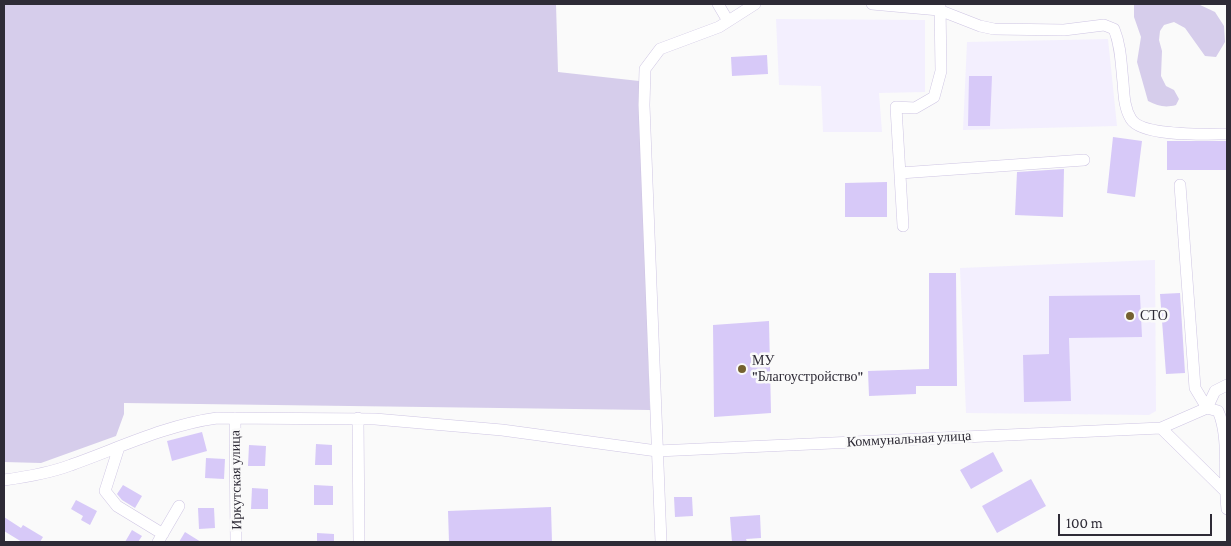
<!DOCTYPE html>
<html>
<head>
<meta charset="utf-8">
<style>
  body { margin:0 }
  #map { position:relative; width:1231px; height:546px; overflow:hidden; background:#fafafa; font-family:"Crimson Pro",serif }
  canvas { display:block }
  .frame { position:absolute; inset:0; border:5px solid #2e2b36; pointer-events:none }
  .scale { position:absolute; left:1058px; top:514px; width:154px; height:22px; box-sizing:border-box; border:2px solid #2e2b36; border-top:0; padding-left:6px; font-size:15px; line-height:18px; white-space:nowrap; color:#2e2b36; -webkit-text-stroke:4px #fafafa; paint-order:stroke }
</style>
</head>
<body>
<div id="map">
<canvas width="1231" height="546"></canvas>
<div class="frame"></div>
<div class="scale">100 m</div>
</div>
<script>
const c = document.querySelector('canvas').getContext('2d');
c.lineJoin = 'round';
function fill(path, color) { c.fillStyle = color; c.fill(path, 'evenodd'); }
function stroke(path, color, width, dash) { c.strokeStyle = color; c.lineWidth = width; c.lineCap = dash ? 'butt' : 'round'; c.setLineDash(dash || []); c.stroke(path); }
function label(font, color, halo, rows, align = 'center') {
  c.font = font + ' "Crimson Pro",serif'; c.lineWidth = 5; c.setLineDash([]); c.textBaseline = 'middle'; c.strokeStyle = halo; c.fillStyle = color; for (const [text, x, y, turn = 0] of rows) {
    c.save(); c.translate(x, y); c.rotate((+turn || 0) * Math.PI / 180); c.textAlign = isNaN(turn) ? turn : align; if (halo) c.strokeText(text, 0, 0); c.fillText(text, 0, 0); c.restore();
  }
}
fill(new Path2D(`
  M776,19l149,1v72l-46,1 3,39h-59l-2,-46 -42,-1z
  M1108,39l9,87 -154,4 4,-88z
  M1155,260l1,151 -7,4 -183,-2 -6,-145z`), '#f3effe');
fill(new Path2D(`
  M4,4h552l2,68 81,9 11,329 -526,-7v11l-8,22 -75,27 -37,-1z
  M1134,4h64l17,8 9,14 1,16 -9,15 -11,-1 -20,-28 -11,-6 -10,3 -4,6 -1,9 3,11 -1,25 5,10 8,4 5,9 -3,6c-11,3 -18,1 -28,-4l-11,-39 4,-25 -7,-20z`), '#d6cdeb');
fill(new Path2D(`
  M767,55l1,19 -36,2 -1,-19z
  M969,76h23l-2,50h-22z
  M1113,137l29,4 -7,56 -28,-4z
  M1167,141h60v29h-60z
  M1064,169l-1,48 -48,-2 2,-43z
  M887,182v35h-42v-34z
  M929,273h27l1,113h-41v8l-47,2 -1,-25 61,-2z
  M1180,293l5,80 -19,1 -6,-80z
  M1140,295l2,42 -73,1 2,63 -47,1 -1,-47 26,-1v-58z
  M769,321l2,92 -57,4 -1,-92z
  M202,432l5,19 -35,10 -5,-20z
  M316,444l16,1v20h-17z
  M249,445l17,1 -1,20h-17z
  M993,452l10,19 -32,18 -11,-19z
  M206,458l19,1 -1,20 -19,-1z
  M1031,479l15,27 -49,27 -15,-27z
  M123,485l19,11 -7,12 -13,-8 -5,-6z
  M314,485l19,1v19h-19z
  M252,488l16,1v20h-17z
  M674,497h18l1,19 -18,1z
  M76,500l21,11 -7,14 -9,-5 2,-4 -12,-7z
  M551,507l1,35h-103l-1,-31z
  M198,508h16l1,20 -16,1z
  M760,515l1,23 -15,1 1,3h-15l-2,-25z
  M4,517l17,11 2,-3 20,12 -3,5h-18l-18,-11z
  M132,530l10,6 -4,6h-13z
  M185,532l16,10h-22z
  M317,533l17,1v8h-17z`), '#d7c9f8');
const minor = new Path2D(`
  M718,4l10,17
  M872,4l67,6 41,16 14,3 70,1 40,-5 10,4c7,17 7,35 9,53 1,12 1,26 8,37 11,18 76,15 96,15
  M900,173l184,-13
  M1180,185l15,203 12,20
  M903,226l-7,-119 19,1 19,-11 7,-26 -1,-67
  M1207,408l8,-17 12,-6
  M235,418l1,124
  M358,418l1,124
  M1161,428l64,63
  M119,447l-14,44 12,15 46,28
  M4,480c22,-3 46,-7 67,-15 48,-17 95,-40 146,-47l158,1 127,11 155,21 504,-23 46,-20 11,3c12,26 5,68 9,98
  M158,542l21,-36
  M661,542l-17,-437 1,-36 15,-20 59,-22 36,-23`);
stroke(minor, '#cec5e3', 12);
stroke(minor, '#fff', 11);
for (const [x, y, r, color] of [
  [1130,316,5,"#746130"],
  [742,369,5,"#746130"]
]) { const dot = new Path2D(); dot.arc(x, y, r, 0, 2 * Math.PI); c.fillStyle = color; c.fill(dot); stroke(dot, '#fafafa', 2); }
label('14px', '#2e2b36', '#fafafa', [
  ["СТО",1140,316],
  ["МУ",752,361],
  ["\"Благоустройство\"",752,377]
], 'left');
label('14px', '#2e2b36', '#fafafa', [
  ["Коммунальная улица",909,439,-3],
  ["Иркутская улица",236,480,-91]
]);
</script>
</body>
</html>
